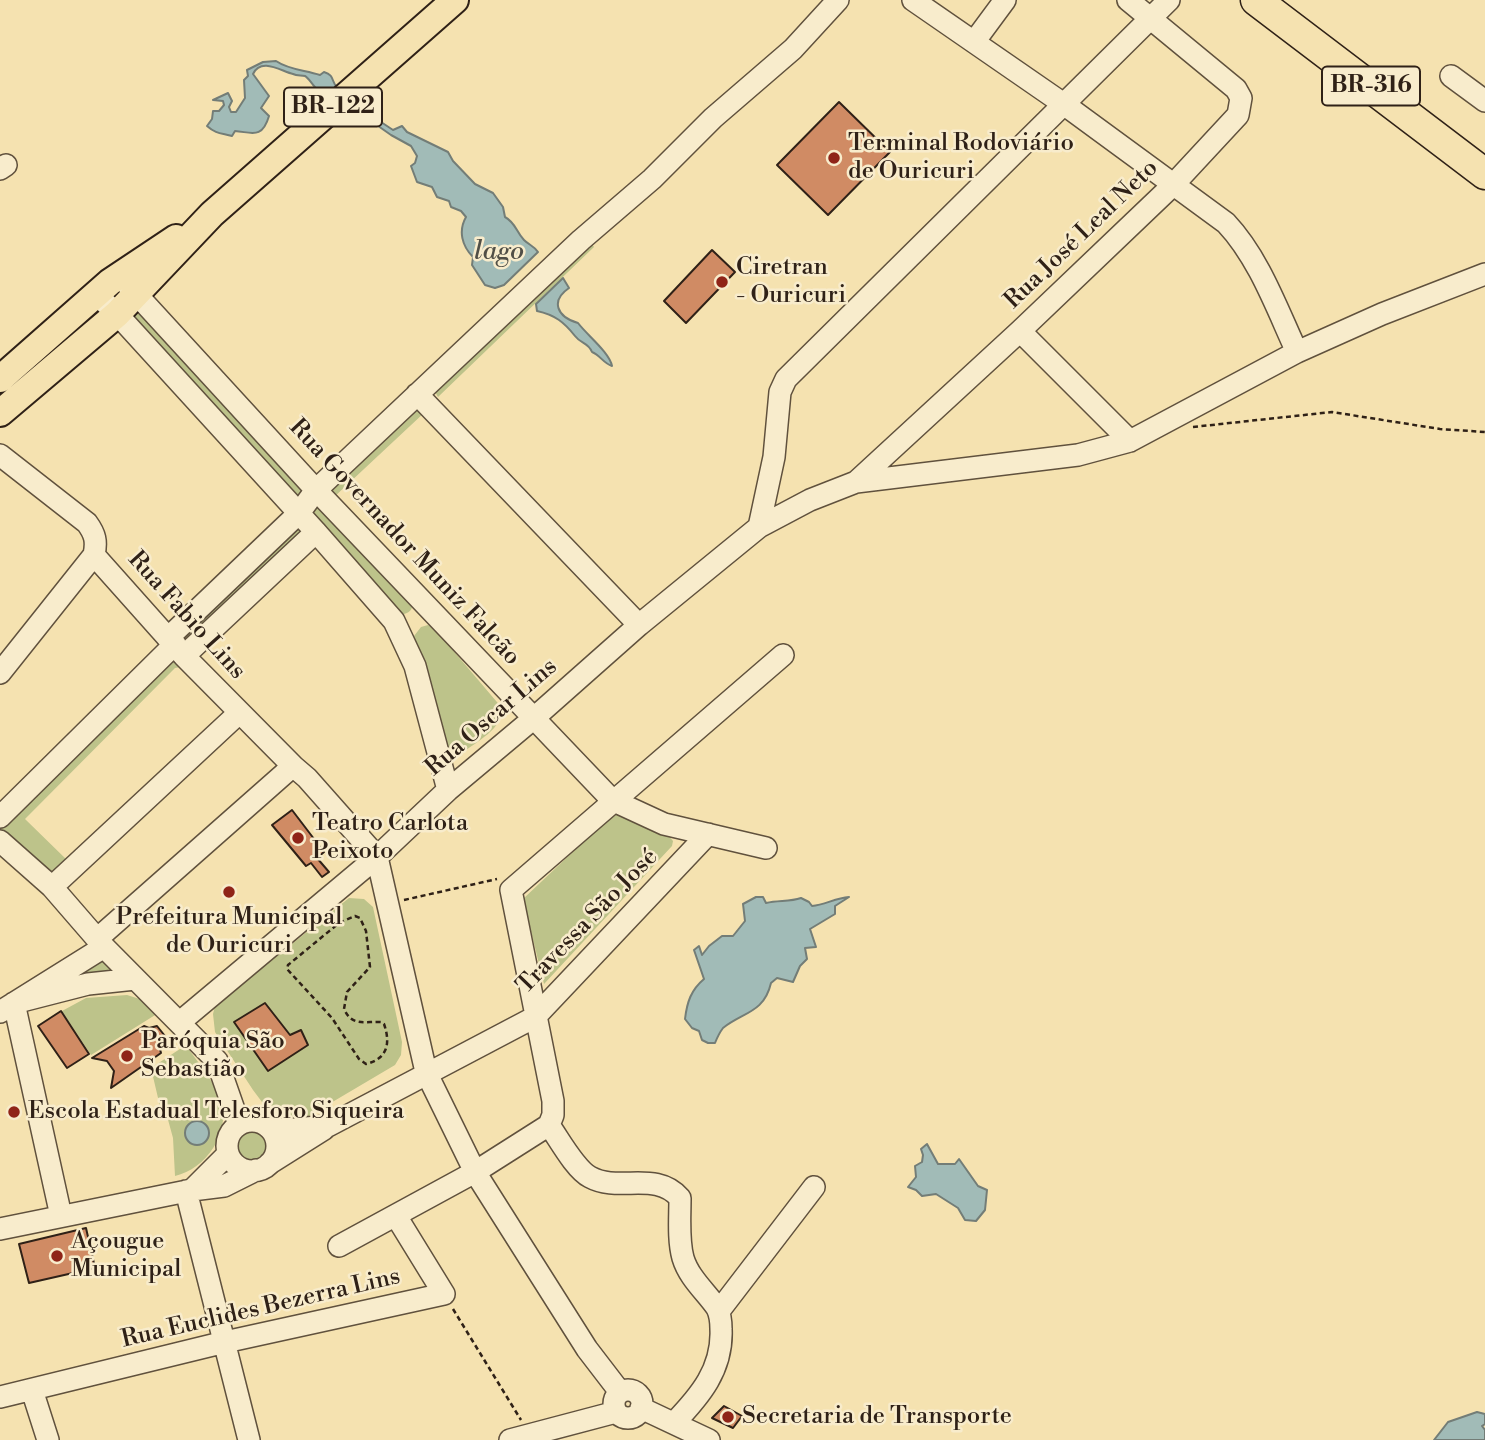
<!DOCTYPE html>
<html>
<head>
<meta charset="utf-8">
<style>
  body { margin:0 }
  canvas { display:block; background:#f5e2b0 }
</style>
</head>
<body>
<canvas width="1485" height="1440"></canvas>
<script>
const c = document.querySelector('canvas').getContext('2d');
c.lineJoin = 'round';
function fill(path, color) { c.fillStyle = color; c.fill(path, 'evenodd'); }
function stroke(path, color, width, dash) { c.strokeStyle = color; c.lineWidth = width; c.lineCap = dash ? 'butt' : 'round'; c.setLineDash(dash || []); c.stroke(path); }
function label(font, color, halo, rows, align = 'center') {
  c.font = font + ' "Libre Bodoni",serif'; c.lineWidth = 5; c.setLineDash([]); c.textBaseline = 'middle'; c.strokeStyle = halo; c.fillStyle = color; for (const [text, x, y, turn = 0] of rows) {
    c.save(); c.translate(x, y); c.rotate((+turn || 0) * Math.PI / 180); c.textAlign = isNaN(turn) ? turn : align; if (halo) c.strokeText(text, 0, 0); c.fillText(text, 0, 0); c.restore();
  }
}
fill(new Path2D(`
  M589,240l5,7 -156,150 -4,-7z
  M136,303l168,186 -10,9 -170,-185z
  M417,403l8,9 -92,86 -9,-9z
  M317,503l95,98c1,8 -1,11 -8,13l-5,-2 -86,-98v-6z
  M295,524l10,5 -115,114 -10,-3z
  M428,625l6,3 68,80c2,20 -26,34 -40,45l-11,-2 -3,-4 -34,-111 7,-9z
  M173,652l14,14 -12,2 -150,151 42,41 -17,16 -50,-47v-7z
  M615,812l53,23 5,6 -1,5 -128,138 -21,-85z
  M349,898l15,1 9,8 29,135 -1,13 -6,10 -93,55 -25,-2 -6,-4 -18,-24 -38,-58 -2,-18 2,-8z
  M100,957l17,15 -52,5z
  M127,995l19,6 14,11 -69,43 -29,-44 24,-13z
  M186,1045c11,17 28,36 35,55 10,33 -15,69 -46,76l-2,-38 -6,-22 -5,-1 -11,-47z
  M238 1146a14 14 0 1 1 28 0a14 14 0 1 1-28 0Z`), '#bdc38a');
const water = new Path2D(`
  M276,61c13,9 29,9 44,14l4,-3c11,3 7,10 13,15l-9,9 -6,-7h-5c-4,-3 -8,-11 -12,-13 -4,-1 -8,0 -12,-2 -12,-3 -32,-17 -40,0l16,22 -8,12 8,8c-7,24 -18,16 -34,15l-3,5c-11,-3 -16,-2 -25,-10l5,-7 1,-8h6l5,-6 -1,-4 -10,-1 15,-7 4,8 -3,6 2,5h5l9,-14 -1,-18 4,-4 -1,-6 16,-8z
  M354,104l39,26 9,-4 5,6 41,20 5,9 22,23 18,9 10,14 2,10c11,6 11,15 19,23 5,5 10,6 14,12l-34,33 -9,3 -10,-3 -13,-20 1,-8c-11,-11 -15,-26 -7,-40l-5,-6 -10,-4 -2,-6 -12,-4 -5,-10 -15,-5 -6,-16 4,-3 2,-7 -6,-10 -20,-11 -30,-21 -15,-4z
  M563,278l6,10c-19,13 -12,29 9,35 9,12 32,30 34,43 -9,-3 -12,-11 -20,-14 -4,-10 -11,-8 -17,-16 -11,-14 -20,-21 -38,-25l-1,-7z
  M756,897h7l3,6c13,-3 23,-1 35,-5l8,4 3,4c13,-1 23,-8 37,-9l-14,9v8l-25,15 6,18 -11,1 2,11 -7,7 -7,16 -16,-4 -6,5c-7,30 -28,29 -48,45 -3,4 -6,10 -8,15h-7l-6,-3 -3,-9 -7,-3 -7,-9c2,-17 6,-29 19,-40l-10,-29 5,-4 3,9 7,-9 13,-10h11l12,-15 -2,-17z
  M185 1133a12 12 0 1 1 24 0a12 12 0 1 1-24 0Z
  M927,1144l11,20h17l4,-5 19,27 9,4 -2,20 -9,11 -11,-1 -7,-12 -22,-14 -14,2 -6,-6 -8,-3 8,-10 -1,-11 7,-4 1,-7 -2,-6z
  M1477,1412l8,2v10l-3,2 3,4v10h-51l14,-18z`);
fill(water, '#a1bbb7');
stroke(water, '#737d77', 2);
const building = new Path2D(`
  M839,102l51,50 -62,63 -51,-50z
  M712,250l23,22 -49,51 -22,-22z
  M292,810l32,42 -7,6 12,14 -7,5 -11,-14 -5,3 -34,-41z
  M265,1003l25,32 11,-5 7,15 -40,26 -34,-49z
  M61,1011l28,43 -22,14 -29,-42z
  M144,1026l5,2 8,-2 8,10 -7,6 3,11 -50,35 3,-17 -7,-10 -15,-3z
  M86,1228l9,40 -66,15 -10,-39z
  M724,1406l18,10 -9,12 -21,-10z`);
fill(building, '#d08b64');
stroke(building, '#2f2117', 2);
const minor = new Path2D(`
  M913,0l152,105 161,118c33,35 51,86 71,129
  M974,42l31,-42
  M1451,76l34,25
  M0,169l6,-4
  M127,284l189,206 296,310 52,24 102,24
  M96,294l21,20 199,218 78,89 21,45 33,124
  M1020,331l110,110
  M417,394l222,231
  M0,455l87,68c8,11 10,18 7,32l-94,118
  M856,482l164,-151 153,-146 65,-70 3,-17 -5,-9 -108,-89
  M759,527l15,-70 6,-65 6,-13 383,-379
  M94,555l90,101 109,110 -196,173
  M169,637l130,-124 17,-23 265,-250 71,-61 61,-61 80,-69 45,-49
  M184,656l132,-124
  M293,766l14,12 70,79 49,215 49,100 112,177 33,43
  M0,817l175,-173
  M0,841l52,46 52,60 113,114 22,63
  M52,887l187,-174
  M14,1003l47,213
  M14,1003l74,-19 47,-5
  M0,1012l104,-65
  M180,1022l197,-165 71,-67 86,-72 105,-93 120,-98 51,-27 46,-18 222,-27 52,-14 167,-89 85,-38 103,-40
  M227 1146a25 25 0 1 1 50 0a25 25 0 1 1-50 0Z
  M549,1125c10,14 26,44 41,52 29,16 66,-7 90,21 0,20 -2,42 3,60 6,20 23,34 34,50 3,6 4,14 4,21 2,40 -21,67 -47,94
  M269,1128l16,2 43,-4 207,-109 173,-183
  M270,1163l54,-34
  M192,1190l36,-36
  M186,1191l63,249
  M0,1229l192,-39 32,-4 32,-16
  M339,1246l136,-74 74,-47 4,-10v-14l-42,-211 272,-235
  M719,1311l95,-124
  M614 1404a14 14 0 1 1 28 0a14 14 0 1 1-28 0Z
  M32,1390l16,50
  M0,1397l225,-55 219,-48 -48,-78
  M641,1408l68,32
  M510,1440l106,-28`);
const major = new Path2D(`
  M0,379l110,-97 66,-44
  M0,413l117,-99 95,-100 243,-214`);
const highway = new Path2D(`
  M1256,0l229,174`);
stroke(minor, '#60513d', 24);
stroke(major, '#2f2117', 30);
stroke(highway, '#2f2117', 33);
stroke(new Path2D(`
  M1193,427l139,-15 108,17 45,3
  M404,900l93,-21
  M355,916l5,2 6,13 4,36 -23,25 -3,17c8,18 21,12 37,13l3,2c7,20 3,35 -18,40l-7,-5 -27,-41 -45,-49 1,-4 51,-42z
  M453,1309l68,111`), '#2f2117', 2.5, [5, 3.5]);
stroke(minor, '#f8eccc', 21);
stroke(major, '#f5e2b0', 26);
stroke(highway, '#f5e2b0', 30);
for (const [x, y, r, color] of [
  [834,158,7,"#8f2418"],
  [722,282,7,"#8f2418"],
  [298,838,7,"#8f2418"],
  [229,892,7,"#8f2418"],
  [127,1056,7,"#8f2418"],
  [14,1112,7,"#8f2418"],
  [57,1256,7,"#8f2418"],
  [728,1417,7,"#8f2418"]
]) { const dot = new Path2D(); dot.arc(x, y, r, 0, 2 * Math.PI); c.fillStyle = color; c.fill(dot); stroke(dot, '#f8eccc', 2.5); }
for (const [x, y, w] of [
  [1371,86,98],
  [333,107,98]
]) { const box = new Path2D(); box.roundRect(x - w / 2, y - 19.5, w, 39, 5); c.fillStyle = '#f8eccc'; c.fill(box); stroke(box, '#2f2117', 2); }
label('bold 23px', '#2f2117', null, [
  ["BR-316",1371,86],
  ["BR-122",333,107]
]);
label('24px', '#2f2117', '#f8eccc', [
  ["Terminal Rodoviário",848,144],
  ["de Ouricuri",848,172],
  ["Ciretran",736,268],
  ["- Ouricuri",736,296],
  ["Teatro Carlota",312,824],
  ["Peixoto",312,852],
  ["Prefeitura Municipal",229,918,"center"],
  ["de Ouricuri",229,946,"center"],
  ["Paróquia São",141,1042],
  ["Sebastião",141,1070],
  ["Escola Estadual Telesforo Siqueira",28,1112],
  ["Açougue",71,1242],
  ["Municipal",71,1270],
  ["Secretaria de Transporte",742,1417]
], 'left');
label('24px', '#2f2117', '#f8eccc', [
  ["Rua José Leal Neto",1082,235,-44],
  ["Rua Governador Muniz Falcão",404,543,47],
  ["Rua Fabio Lins",186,616,48],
  ["Rua Oscar Lins",492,718,-41],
  ["Travessa São José",588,922,-46],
  ["Rua Euclides Bezerra Lins",261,1309,-13]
]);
label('italic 26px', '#514f47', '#f8eccc', [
  ["lago",499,253]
]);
</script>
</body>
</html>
